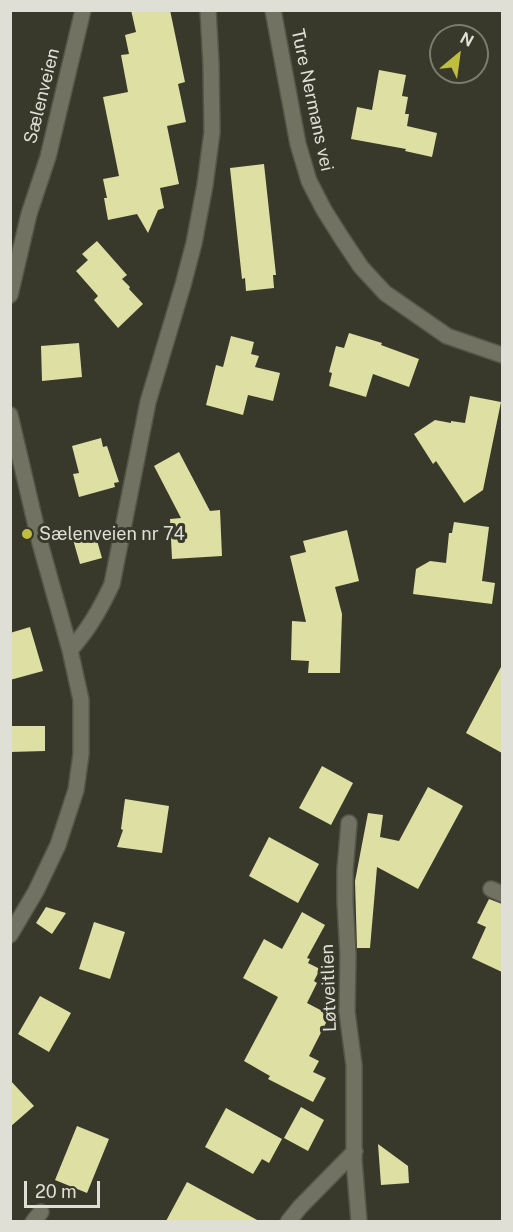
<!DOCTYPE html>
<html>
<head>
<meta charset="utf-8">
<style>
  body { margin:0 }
  #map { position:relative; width:513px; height:1232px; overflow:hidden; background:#38392a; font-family:"Public Sans",sans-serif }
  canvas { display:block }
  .frame { position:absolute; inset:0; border:12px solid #dfdfd6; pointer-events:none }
  .north { position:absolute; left:429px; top:24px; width:60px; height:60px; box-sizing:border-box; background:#38392a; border:2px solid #7b7b6f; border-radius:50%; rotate:29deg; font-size:16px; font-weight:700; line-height:24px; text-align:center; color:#dfdfd6 }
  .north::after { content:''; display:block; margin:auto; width:21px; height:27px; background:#bfbe41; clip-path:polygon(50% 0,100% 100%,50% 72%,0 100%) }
  .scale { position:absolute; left:24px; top:1181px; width:76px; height:27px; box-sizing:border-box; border:3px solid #dfdfd6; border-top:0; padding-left:8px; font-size:18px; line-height:21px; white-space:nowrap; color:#dfdfd6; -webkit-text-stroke:4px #38392a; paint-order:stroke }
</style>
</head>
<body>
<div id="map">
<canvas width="513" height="1232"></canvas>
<div class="frame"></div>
<div class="north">N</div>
<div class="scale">20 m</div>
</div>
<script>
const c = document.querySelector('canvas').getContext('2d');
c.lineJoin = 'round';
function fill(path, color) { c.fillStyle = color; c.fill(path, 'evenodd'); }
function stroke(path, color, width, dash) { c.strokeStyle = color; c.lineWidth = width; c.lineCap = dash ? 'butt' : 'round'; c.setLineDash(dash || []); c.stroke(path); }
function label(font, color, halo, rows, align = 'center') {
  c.font = font + ' "Public Sans",sans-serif'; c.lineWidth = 6; c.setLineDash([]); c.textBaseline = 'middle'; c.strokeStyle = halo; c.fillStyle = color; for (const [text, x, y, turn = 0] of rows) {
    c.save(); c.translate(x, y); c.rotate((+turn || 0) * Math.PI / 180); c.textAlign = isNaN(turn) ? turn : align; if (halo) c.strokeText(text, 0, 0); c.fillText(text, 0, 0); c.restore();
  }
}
fill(new Path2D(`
  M131,10h39l15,72 -7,2 8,38 -19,4 12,58 -19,4 4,20 -6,2 -10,23 -11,-19 -29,6 -4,-22h3l-4,-19 16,-3 -16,-79 25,-5 -7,-37 8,-1 -4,-19 11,-3z
  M379,70l27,5 -4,21 6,1 -3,17h4l-2,12 30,7 -5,24 -27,-6 1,-2 -55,-10 6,-32 15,3z
  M264,164l12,111h-3l1,13 -28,3 -1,-13 -3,1 -12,-111z
  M97,241l30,34 -5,4 8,8 -1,2 14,15 -25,24 -24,-28 4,-4 -22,-25 12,-11 -6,-6z
  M349,333l33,10 -1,2 38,14 -10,28 -36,-13 -7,23 -37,-11 3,-13 -3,-1 7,-26 8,2z
  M231,336l23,6 -3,12 8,2 -4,11 25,6 -7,28 -25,-6 -5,20 -37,-10 10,-40 7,2z
  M79,343l3,34 -40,4 -1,-35z
  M470,396l31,6 -18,88 -19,13 -28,-42 -3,3 -19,-30 21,-14 16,3v-2l14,2z
  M101,438l2,9 4,-1 12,36 -5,1 1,4 -36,10 -6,-23 6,-1 -7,-27z
  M179,452l31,59 10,-1 2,46 -50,3 -2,-40 11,-1 -27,-52z
  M454,522l35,5 -7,54 13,2 -3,21 -79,-10 3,-25 14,-8 16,2 3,-30h3z
  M94,530l8,28 -22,6 -8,-28z
  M347,530l12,51 -24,6 7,27 -2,59h-32l1,-12 -18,-1 1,-39 14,1 -16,-66 16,-4 -3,-11z
  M30,627l13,44 -33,9v-47z
  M502,665v88l-36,-20z
  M10,726h35v25l-35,1z
  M322,766l31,17 -22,42 -32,-17z
  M428,787l35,19 -45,83 -41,-22 -7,81h-13l-2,-67 13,-68 15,2 -3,22 19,4z
  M125,799l44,7 -7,47 -45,-6 6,-17 -2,-1z
  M269,837l50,27 -21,39 -49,-27z
  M489,899l13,5v68l-30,-14 14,-31 -9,-4z
  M46,907l20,6 -14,21 -16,-11z
  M302,912l23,13 -18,33 3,1 -2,4 12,6 -6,12 3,2 -10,20 23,12 -21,41 10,5 -6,11 13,6 -13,24 -45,-23 2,-3 -26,-15 34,-64 -35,-19 21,-39 18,10z
  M94,922l31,10 -15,47 -31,-10z
  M40,996l31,17 -22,39 -31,-18z
  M10,1080l24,26 -24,21z
  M301,1107l23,13 -16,31 -24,-13z
  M226,1108l56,31 -13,24 -7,-4 -9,15 -48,-27z
  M77,1126l32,13 -22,54 -32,-13z
  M378,1144l30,22 1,17 -28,2z
  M187,1182l72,39h-93z`), '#dedfa3');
const minor = new Path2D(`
  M273,10l25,134 11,37 15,29 17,27 20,30 24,26 62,43 55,19
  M10,295l19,-81 19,-57 35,-147
  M10,415l30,128 30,107 11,50v54l-5,36 -18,55 -22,46 -26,44
  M70,650c18,-19 31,-42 42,-66l36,-182 35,-117 11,-42 11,-58 7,-53 -1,-68 -3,-54
  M349,823l-4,47v31l3,54 -1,57 7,53v95l5,62
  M491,889l11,5
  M33,1222l8,-10
  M288,1222l12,-15 55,-56`);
stroke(minor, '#555549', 18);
stroke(minor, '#727262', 15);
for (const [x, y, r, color] of [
  [27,534,6,"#bfbe41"]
]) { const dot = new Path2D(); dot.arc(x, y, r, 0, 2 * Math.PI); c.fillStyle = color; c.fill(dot); stroke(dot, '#38392a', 2); }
label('18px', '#dfdfd6', '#38392a', [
  ["Sælenveien",42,96,-76],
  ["Ture Nermans vei",312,100,78],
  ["Løtveitlien",329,988,-92]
]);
label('18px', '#dfdfd6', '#38392a', [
  ["Sælenveien nr 74",39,534]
], 'left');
</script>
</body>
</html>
